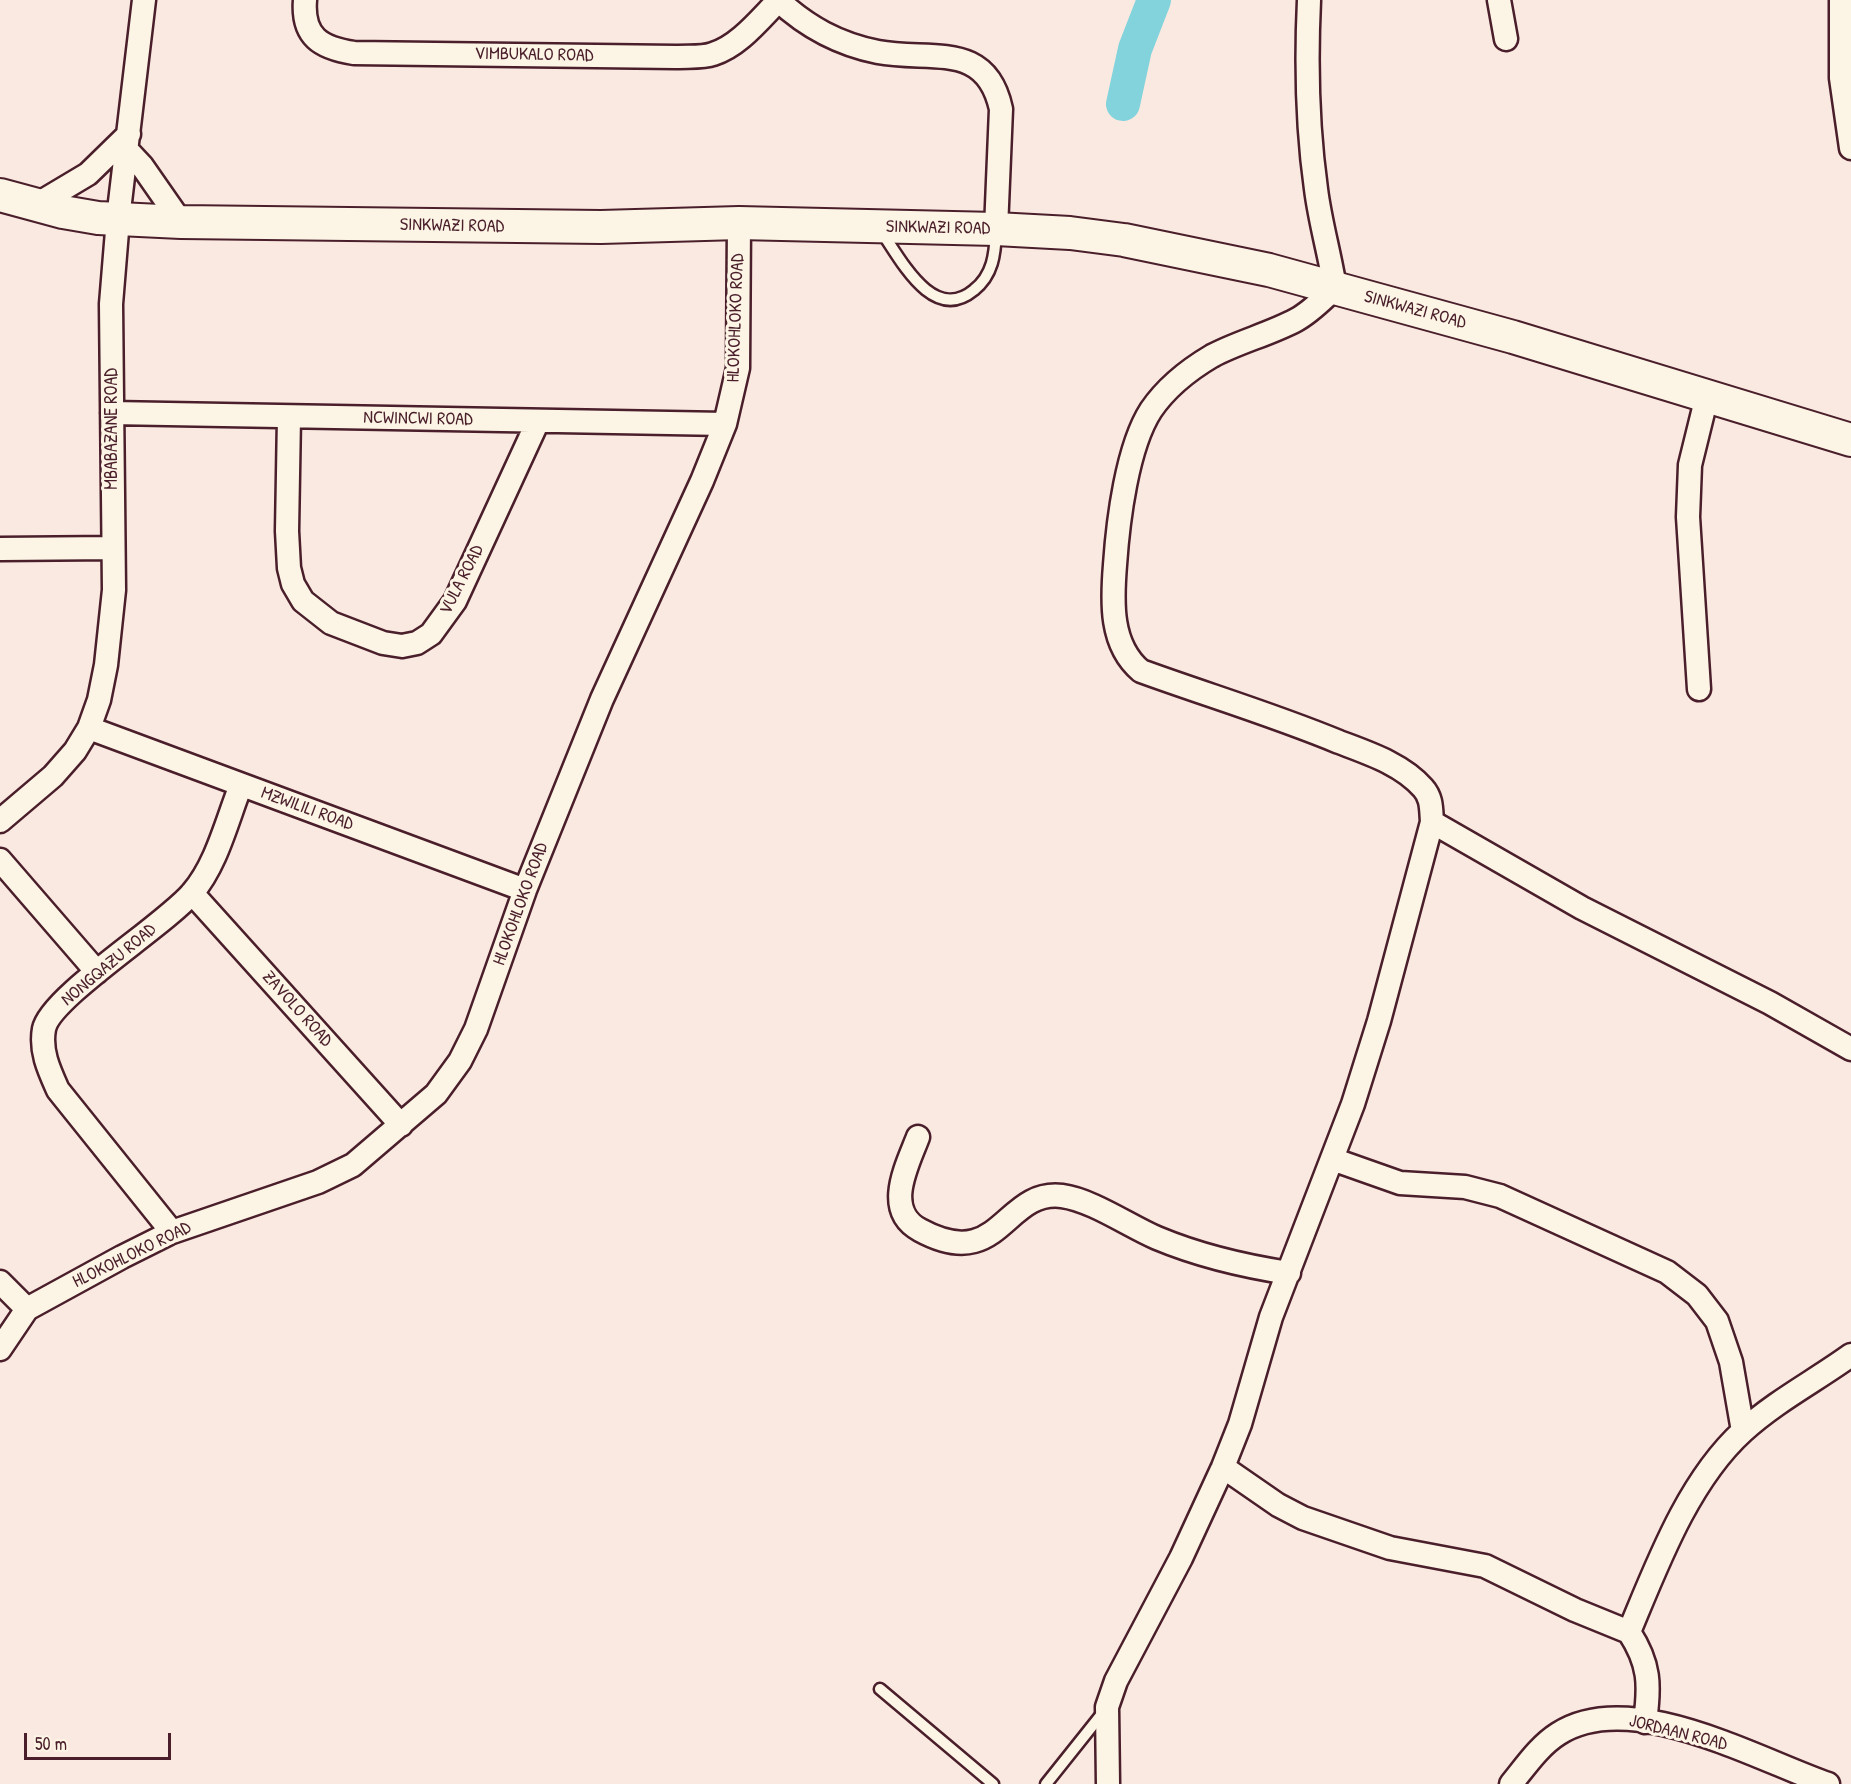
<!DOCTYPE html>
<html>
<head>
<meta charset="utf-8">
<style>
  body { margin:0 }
  #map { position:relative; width:1851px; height:1784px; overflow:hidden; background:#fae9e0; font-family:"Patrick Hand",sans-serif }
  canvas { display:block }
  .scale { position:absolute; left:24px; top:1733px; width:147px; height:27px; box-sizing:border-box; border:3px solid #4a1f2b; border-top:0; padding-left:8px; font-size:18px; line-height:21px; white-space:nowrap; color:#4a1f2b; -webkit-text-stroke:4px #fcf5e5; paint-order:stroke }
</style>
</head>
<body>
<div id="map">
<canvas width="1851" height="1784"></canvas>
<div class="scale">50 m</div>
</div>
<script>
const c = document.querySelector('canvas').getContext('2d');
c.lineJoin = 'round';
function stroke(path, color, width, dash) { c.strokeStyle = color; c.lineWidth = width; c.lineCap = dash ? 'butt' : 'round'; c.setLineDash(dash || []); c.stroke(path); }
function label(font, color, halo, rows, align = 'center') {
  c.font = font + ' "Patrick Hand",sans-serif'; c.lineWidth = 6; c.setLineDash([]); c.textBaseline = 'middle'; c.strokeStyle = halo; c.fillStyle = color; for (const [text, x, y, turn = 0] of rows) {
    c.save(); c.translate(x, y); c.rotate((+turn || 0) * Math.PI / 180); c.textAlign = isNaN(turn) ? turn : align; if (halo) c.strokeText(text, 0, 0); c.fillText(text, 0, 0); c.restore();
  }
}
stroke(new Path2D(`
  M1123,104l12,-55 19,-49`), '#82d3dc', 34);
const lane = new Path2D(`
  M881,231c20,29 52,93 93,59 19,-15 21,-36 22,-58
  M880,1689l113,95
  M1046,1784l59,-74`);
const street = new Path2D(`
  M305,0c-3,37 16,48 49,53l322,4c12,-1 26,1 37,-3 26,-8 47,-35 65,-53
  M778,0c29,27 60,44 100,52 53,10 108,-12 123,57l-5,120
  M1499,0l7,39
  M1841,0v78l10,70
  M127,150l15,16 39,56
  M36,205l52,-31 41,-40
  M112,413l613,11
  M289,417l-2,114 2,37 4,16 10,17 28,22 52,20 19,3 15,-3 14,-9 24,-33 83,-180
  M0,549l113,-1
  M1699,689l-11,-172 2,-52 17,-69
  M89,728l436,162
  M0,821l53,-45 22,-25 14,-23 10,-28 7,-35 8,-75 -3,-286 7,-85 26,-219
  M1432,822l150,86 188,95 81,46
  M0,860l97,112
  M192,893l209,232
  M918,1137c-11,29 -35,73 2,93 81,44 83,-41 142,-34 30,4 67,30 95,42 43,18 86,28 132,35
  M1332,1159l68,24 65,4 35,9 167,76 30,23 20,26 14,41 12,69
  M172,1232l-114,-142c-9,-20 -18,-39 -14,-61 6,-32 120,-103 148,-136 25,-29 35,-73 49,-108
  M0,1282l27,27
  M0,1349l27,-40 95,-52 50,-25 146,-50 35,-17 83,-71 24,-33 16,-32 49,-139 77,-191 100,-218 23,-57 13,-56 1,-145
  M1223,1467l55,38 25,13 87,30 95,18 90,44 54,22
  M1645,1722c5,-37 5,-58 -16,-90 28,-67 59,-151 114,-201 33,-30 72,-50 108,-76
  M1108,1784l-1,-77 9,-26 65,-123 42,-91 17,-43 31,-107 82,-213 26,-83 53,-199c-1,-13 0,-24 -9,-34 -21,-24 -55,-35 -84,-46 -65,-27 -132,-47 -198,-71 -31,-26 -29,-69 -26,-106 3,-44 12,-118 36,-155 15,-22 39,-41 61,-54 26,-14 58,-22 84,-36 15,-8 27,-21 39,-32 -5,-33 -15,-66 -19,-99 -9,-64 -10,-126 -7,-189
  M1511,1784c14,-17 28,-38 47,-50 72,-47 198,25 270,50`);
const secondary = new Path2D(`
  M0,195l63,17 35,6 83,4 420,5 138,-4 257,6 74,4 54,7 145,30 244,67 338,103`);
stroke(lane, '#4a1f2b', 15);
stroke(street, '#4a1f2b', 27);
stroke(secondary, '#4a1f2b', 36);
stroke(lane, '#fcf5e5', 10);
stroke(street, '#fcf5e5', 22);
stroke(secondary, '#fcf5e5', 32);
label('18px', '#4a1f2b', '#fcf5e5', [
  ["VIMBUKALO ROAD",534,55,1],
  ["SINKWAZI ROAD",452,226,1],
  ["SINKWAZI ROAD",938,228,1],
  ["SINKWAZI ROAD",1415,310,15],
  ["HLOKOHLOKO ROAD",736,318,-88],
  ["NCWINCWI ROAD",418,419,1],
  ["MBABAZANE ROAD",112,429,-90],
  ["VULA ROAD",462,580,-63],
  ["MZWILILI ROAD",307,809,20],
  ["HLOKOHLOKO ROAD",521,904,-70],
  ["NONGQAZU ROAD",109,965,-40],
  ["ZAVOLO ROAD",297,1009,48],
  ["HLOKOHLOKO ROAD",132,1255,-26],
  ["JORDAAN ROAD",1678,1733,14]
]);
</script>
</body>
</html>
